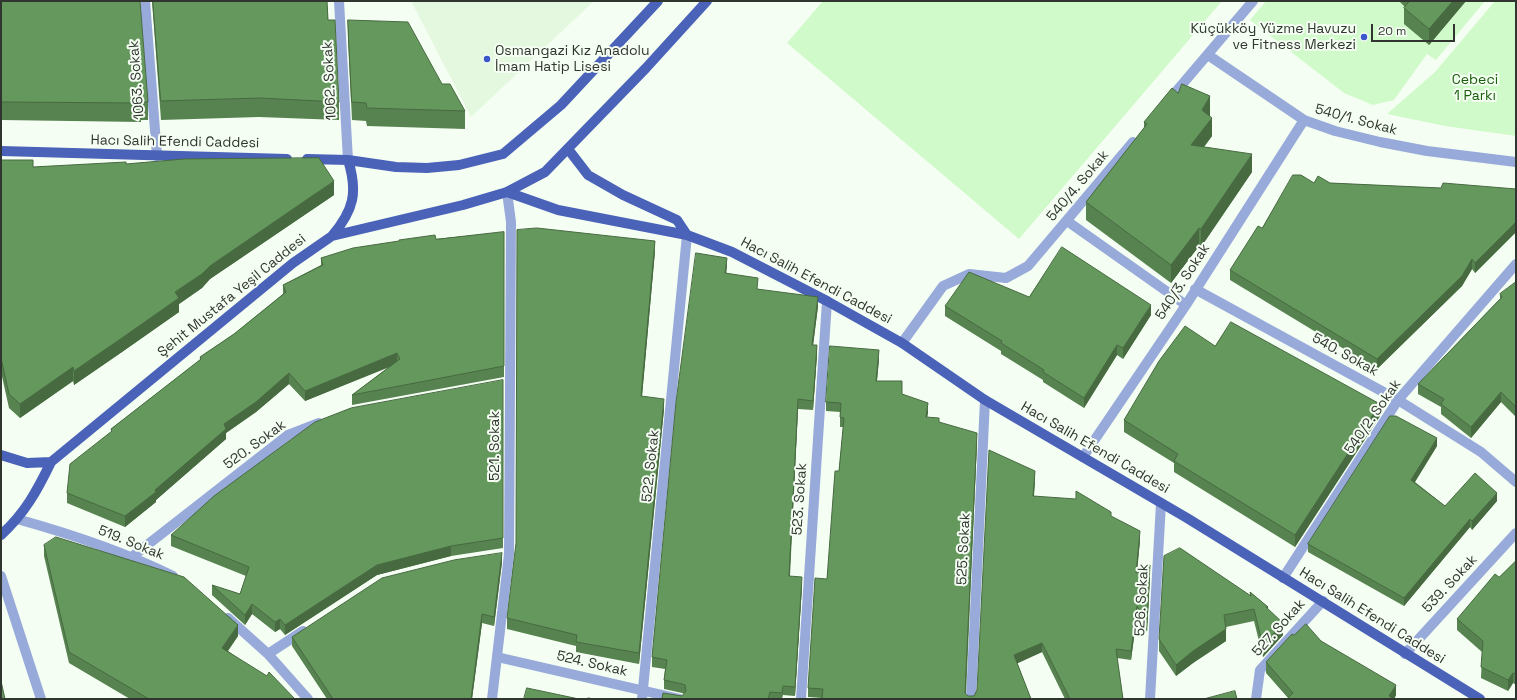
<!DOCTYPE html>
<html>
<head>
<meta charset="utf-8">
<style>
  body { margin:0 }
  #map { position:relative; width:1517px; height:700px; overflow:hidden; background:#f5fef3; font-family:"Space Grotesk",sans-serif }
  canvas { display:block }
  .frame { position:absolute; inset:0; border:2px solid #30362f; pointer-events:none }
  .scale { position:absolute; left:1371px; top:24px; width:84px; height:18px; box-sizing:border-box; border:2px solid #30362f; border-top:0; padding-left:5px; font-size:12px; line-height:14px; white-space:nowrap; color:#30362f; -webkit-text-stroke:3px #f5fef3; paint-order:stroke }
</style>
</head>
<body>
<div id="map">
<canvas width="1517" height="700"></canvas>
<div class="frame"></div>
<div class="scale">20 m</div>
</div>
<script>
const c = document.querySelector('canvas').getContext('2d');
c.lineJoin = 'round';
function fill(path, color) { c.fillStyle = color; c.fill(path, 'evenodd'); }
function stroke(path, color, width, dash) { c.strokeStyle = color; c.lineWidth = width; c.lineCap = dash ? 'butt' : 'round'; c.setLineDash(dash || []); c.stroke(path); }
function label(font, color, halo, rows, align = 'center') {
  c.font = font + ' "Space Grotesk",sans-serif'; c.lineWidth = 4; c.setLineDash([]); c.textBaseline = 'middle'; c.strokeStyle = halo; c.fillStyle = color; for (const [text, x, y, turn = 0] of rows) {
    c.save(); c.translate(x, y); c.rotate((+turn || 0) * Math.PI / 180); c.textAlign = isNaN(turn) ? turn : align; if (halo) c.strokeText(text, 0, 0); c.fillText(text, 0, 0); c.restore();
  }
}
fill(new Path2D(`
  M411,1h183l-123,116z`), '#e3f8df');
fill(new Path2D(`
  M823,1h399l-203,238 -232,-196z
  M1266,1h219l-49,59 -9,-6 -33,46 -21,5 -29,-12 -94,-73z
  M1495,1h21v135l-71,-10 -58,-12 48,-42z`), '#d1faca');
stroke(new Path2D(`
  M145,1l12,155
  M339,1l9,159
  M1208,55l96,65 31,11 45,11 47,9 89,11
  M1168,101l85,-100
  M1067,221l119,84
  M1195,289l203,111 83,52 35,30
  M902,343l41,-57 26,-12 37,4 22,-12 105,-124
  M1083,457l103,-152 118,-185
  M17,519c54,15 106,32 156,57
  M133,556l155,-121 31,-12
  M1,576l40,123
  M1283,578l115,-178 118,-136
  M228,618l40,36 40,45
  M268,654l35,-23
  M1405,654l111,-121
  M497,657l183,42
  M492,699l17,-145 2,-332 -4,-30
  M642,699l45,-464
  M801,699l26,-398
  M971,699l14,-299
  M1150,699l11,-196
  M1256,699l4,-29 63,-69`), '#98aada', 10);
stroke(new Path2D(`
  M568,149l20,26 35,20 54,25 10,15
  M1,151l286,8
  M307,159l41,1 48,7 31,1 32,-3 44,-11 58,-49 97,-104
  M507,192l51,18 129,25 45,17 95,49 75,42 83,57 202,118 293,181
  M332,236c22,-26 26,-44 16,-76
  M1,455l26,8 24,-1
  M1,535c24,-22 36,-44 50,-73l242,-199 39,-27 131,-31 44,-13 38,-20 101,-104 61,-67`), '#4a62b8', 10);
fill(new Path2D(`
  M1,1l147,101v18h-7v2l-140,-2z
  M152,1h175l1,19 11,82v18l-80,-3 -98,3z
  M1399,1h67l-37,44 -25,-21v-16l1,-1z
  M348,20l94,64 23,27v18l-98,-3 -1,-5 -14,-1 -4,-81z
  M1210,115v1l2,20 -8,11 48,25 -51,75 -2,-1 -28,37 -85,-63v-18l58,-74v-6z
  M1,160l32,7 93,-3 208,31 -124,84 -8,9 -23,16v8l-57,40 -48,33 -1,-4 -53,37 -11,-10 -8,-36z
  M1314,183h16l111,5 75,1v43l-41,41 -3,-4 -10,17 -85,83 -147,-89v-10l32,-42z
  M504,232v145l-152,28v-10l38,-29 -85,35 -16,-17 -33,28 -30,21v6l-70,61v2l-31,25 -58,-24v-10l44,-61v-3l89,-69v-3l34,-23 49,-40v-9l38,-20v-7l115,-19z
  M655,251l-13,145 22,13 -25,255 -63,-12v-6l-69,-17v-11z
  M727,267l-1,7 32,15 60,17 -5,39 4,9 -4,56 -15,-1 -8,167 12,10 -7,110 -12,-1 -1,4h-120l20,-3 2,-2 -2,-1 -18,-4v-9l1,-11 -13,-2v-10z
  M1516,282v135l-15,-15 -30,36 -30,-24v-7l-23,-13v-10l82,-85v-5z
  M1029,297l122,18 -28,44 -6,-4 -33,53 -41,-26v-2l-42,-26v-3l-56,-35v-10z
  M1215,346l165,70 -85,131 -121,-75v-9l-50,-31v-12z
  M879,359l-2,22 25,13 26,18 -1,5 12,5 38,20 -11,252 2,2h6l3,-6 58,-210 -1,16 77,21 29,23 -3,32 13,3 -3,57 -10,-17 -6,45 -14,-2 6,41h-58l-23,-47 -25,11 14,36 -209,-1 -14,-1v-9l19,-109 12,-108 4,-44h-3v-15l-14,-1v-9z
  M503,380v168l-52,8 -74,19 -92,60 -5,-6 -5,3 -23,-18 -7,11 -33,-30v-10l28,9 6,-18 -75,-30v-11z
  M1437,446l-22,36 30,24 52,-5 -25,29 -2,-3 -66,79 -96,-54v-8z
  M44,545l194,91 -10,15 67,48h-165l-61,-36 -25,-107z
  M1516,561v124l-3,-2 -5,8 -27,-13 1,-26 -25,-22v-11z
  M502,562l-8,64 -12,-3 -10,76h-145l-35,-53v-9z
  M1250,592l18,15v2l15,26 -20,22 -9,-36 -28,6v14l-33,22 -17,13 -17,-25v-12l91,-44z
  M1294,635l27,6 75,54 -2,4 -106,-1 -22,-25v-11z`), '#578350');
fill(new Path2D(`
  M1453,1h13l-37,44v-16z
  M1210,96v19l-8,14v-19z
  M1212,118v18l-21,28v-19z
  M1252,154v18l-51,75v-18z
  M334,181v14l-124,84 -8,9 -23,16v8l-57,40 -48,33v-14l136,-105z
  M1516,222v10l-41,41v-10z
  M1199,228v18l-28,37v-18z
  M655,241v10l-14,156v-11z
  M727,258v9l-2,15v-9z
  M1472,259v10l-10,17 -85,83v-10z
  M818,297v9l-6,48v-9z
  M1151,305v10l-28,44v-11z
  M817,345v9l-4,56v-9z
  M1117,345v10l-33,53v-10z
  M879,350v9l-3,31v-9z
  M397,353v11l-92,37v-10z
  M73,367v14l-53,37v-14z
  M289,373v11l-33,28 -30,21v6l-70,61v2l-31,25v-11l30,-26 69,-66z
  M1501,392v10l-30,36v-11z
  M664,399v10l-25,255v-11z
  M798,399v10l-9,177v-10z
  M928,403v9l-2,14v-9z
  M1380,404v12l-85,131v-12z
  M977,433v9l-12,257z
  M1437,438v8l-26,42v-8z
  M1035,471v9l-2,25v-9z
  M1497,493v8l-25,29v-9z
  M1470,519v8l-66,79v-8z
  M1140,531v9l-4,42v-9z
  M451,546v10l-74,19 -92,60v-10l92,-60z
  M502,553v9l-8,64v-9z
  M1150,565v10l-3,57v-9z
  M802,577v9l-7,110v-9z
  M252,604v10l-7,11v-10z
  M1137,606v9l-6,45v-9z
  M482,614v9l-10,76h-1z
  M280,619v10l-5,3v-10z
  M1283,623v12l-20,22v-11z
  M238,625v11l-16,23v-11z
  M1226,629v12l-33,22 -17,13v-11l17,-14z
  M1042,643v9l-28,13v-10z
  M1513,673v10l-5,8v-11z
  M1396,685v10l-2,4 -5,-3z`), '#476a41');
const building = new Path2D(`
  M1,1h139l8,101h-7v1l-140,-1z
  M153,1h174l1,19h7l4,82 -80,-4 -98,3z
  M1410,1h43l-24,28 -25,-21z
  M348,20l60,2 34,62h8l15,27 -98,-3 -1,-5 -14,-1z
  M1182,84l28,12 -8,14 10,8 -21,27 61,9 -51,75 -2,-1 -28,37 -85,-63 61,-78 -3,-2 28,-34 6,5z
  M319,158l15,23 -124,85 -8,8 -27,18 4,6 -57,40 -48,33 -1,-4 -53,37 -11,-10 -8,-36v-198h32v7l93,-5v2l58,-5z
  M1293,175h8l13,8 4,-7 12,7 111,5 2,-5 73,6v33l-41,41 -3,-4 -10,17 -85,83 -147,-89 28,-44 4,2z
  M537,228l118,13 -14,155 23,3 -25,254 -63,-11 1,-7 -70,-17 9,-75 1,-313z
  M504,232v134l-152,29 48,-36 -3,-6 -92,38 -16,-18 -33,29 -32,22 2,5 -71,61 1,2 -31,24 -58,-23 3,-29 42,-33 -1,-2 90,-70 -1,-2 34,-23 52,-42 -3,-7 40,-20 -2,-7 32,-10 46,-7v-1l36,-5 1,4z
  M1062,247l89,58 -28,43 -6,-3 -33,53 -41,-26 1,-2 -43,-27 1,-2 -57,-35 24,-34 60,25z
  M696,253l31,5 -2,15 33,5 -1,11 61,8 -6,48h5l-4,56 -15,-2 -9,177 13,1 -7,110 -12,-1 -1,7 -12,-1 -2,7h-106l1,-6 19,3 4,-5 -1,-6 -3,-1 -18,-4 3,-20 -15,-3 24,-255z
  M1516,282v125l-15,-15 -30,35 -30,-23 3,-5 -26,-15 84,-87 -2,-3z
  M1231,322l149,82 -85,131 -121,-74 4,-7 -54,-34 35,-59 26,-35 30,20z
  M830,346l49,4 -3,31h26v13l26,9 -2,14 13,1v4l38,11 -12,260 3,3h6l3,-6 12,-240 46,21 -2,25 43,3v-8l35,21v4l29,15 -4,42 14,-8 -3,58 -10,-17 -6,45 -15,-2 7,50h-53l-28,-56 -28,12 17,44h-209l1,-10 -15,-1 7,-110 12,1 8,-108h4l5,-53 -4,-1 1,-14 -15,-1z
  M503,380v158l-52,8 -74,19 -92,60 -5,-6 -5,3 -23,-18 -7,11 -33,-30 28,9 9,-27 -78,-32 43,-39 101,-74 36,-14z
  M1390,416h6l41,22 -26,42 34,26 30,-33 22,20 -25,28 -2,-2 -66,79 -96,-54z
  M56,537l128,40 54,48 -16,23 45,28 2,-4 26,27h-146l-80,-47 -25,-107z
  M1180,548l71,48 -1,-4 18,15h-2l17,16 -20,23 -9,-37 -30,6 2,14 -33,22 -17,14 -17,-26 5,-83z
  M502,553l-8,64 -12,-3 -11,85h-138l-41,-62 90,-59 72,-18z
  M1516,561v113l-3,-1 -5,7 -27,-13 2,-26 -26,-22 38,-45 4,3z
  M1306,624l15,17 75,44 -7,11 5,3h-107l6,-6 -27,-31 26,-28 2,1z
  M1,681l4,18h-4z
  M527,688l52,11h-55z
  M1235,691l2,8h-33z
  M588,698l7,1h-8z`);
fill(building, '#65985d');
stroke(building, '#476a41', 1);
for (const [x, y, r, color] of [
  [1364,37,4,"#3c57c9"],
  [487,59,4,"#3c57c9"]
]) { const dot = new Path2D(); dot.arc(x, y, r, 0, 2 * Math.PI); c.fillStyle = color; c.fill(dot); stroke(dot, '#f5fef3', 1.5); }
label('14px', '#30362f', '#f5fef3', [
  ["Küçükköy Yüzme Havuzu",1356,29],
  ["ve Fitness Merkezi",1356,45],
  ["Osmangazi Kız Anadolu",495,51,"left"],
  ["İmam Hatip Lisesi",495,67,"left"]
], 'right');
label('14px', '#30362f', '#f5fef3', [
  ["1063. Sokak",137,80,-94],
  ["1062. Sokak",330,81,-93],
  ["540/1. Sokak",1356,120,15],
  ["Hacı Salih Efendi Caddesi",175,142,1],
  ["540/4. Sokak",1078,186,-50],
  ["Hacı Salih Efendi Caddesi",816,281,28],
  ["540/3. Sokak",1183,282,-57],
  ["Şehit Mustafa Yeşil Caddesi",232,296,-39],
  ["540. Sokak",1345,355,29],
  ["540/2. Sokak",1373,417,-55],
  ["520. Sokak",255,445,-36],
  ["521. Sokak",495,446,-90],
  ["Hacı Salih Efendi Caddesi",1095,448,30],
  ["522. Sokak",651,466,-84],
  ["523. Sokak",800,499,-86],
  ["519. Sokak",131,543,22],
  ["525. Sokak",964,549,-87],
  ["539. Sokak",1450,584,-47],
  ["526. Sokak",1142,600,-87],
  ["Hacı Salih Efendi Caddesi",1372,616,32],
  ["527. Sokak",1279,628,-48],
  ["524. Sokak",592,664,13]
]);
label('14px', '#195e0a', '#f5fef3', [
  ["Cebeci",1475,80],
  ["1 Parkı",1475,96]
]);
</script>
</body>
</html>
